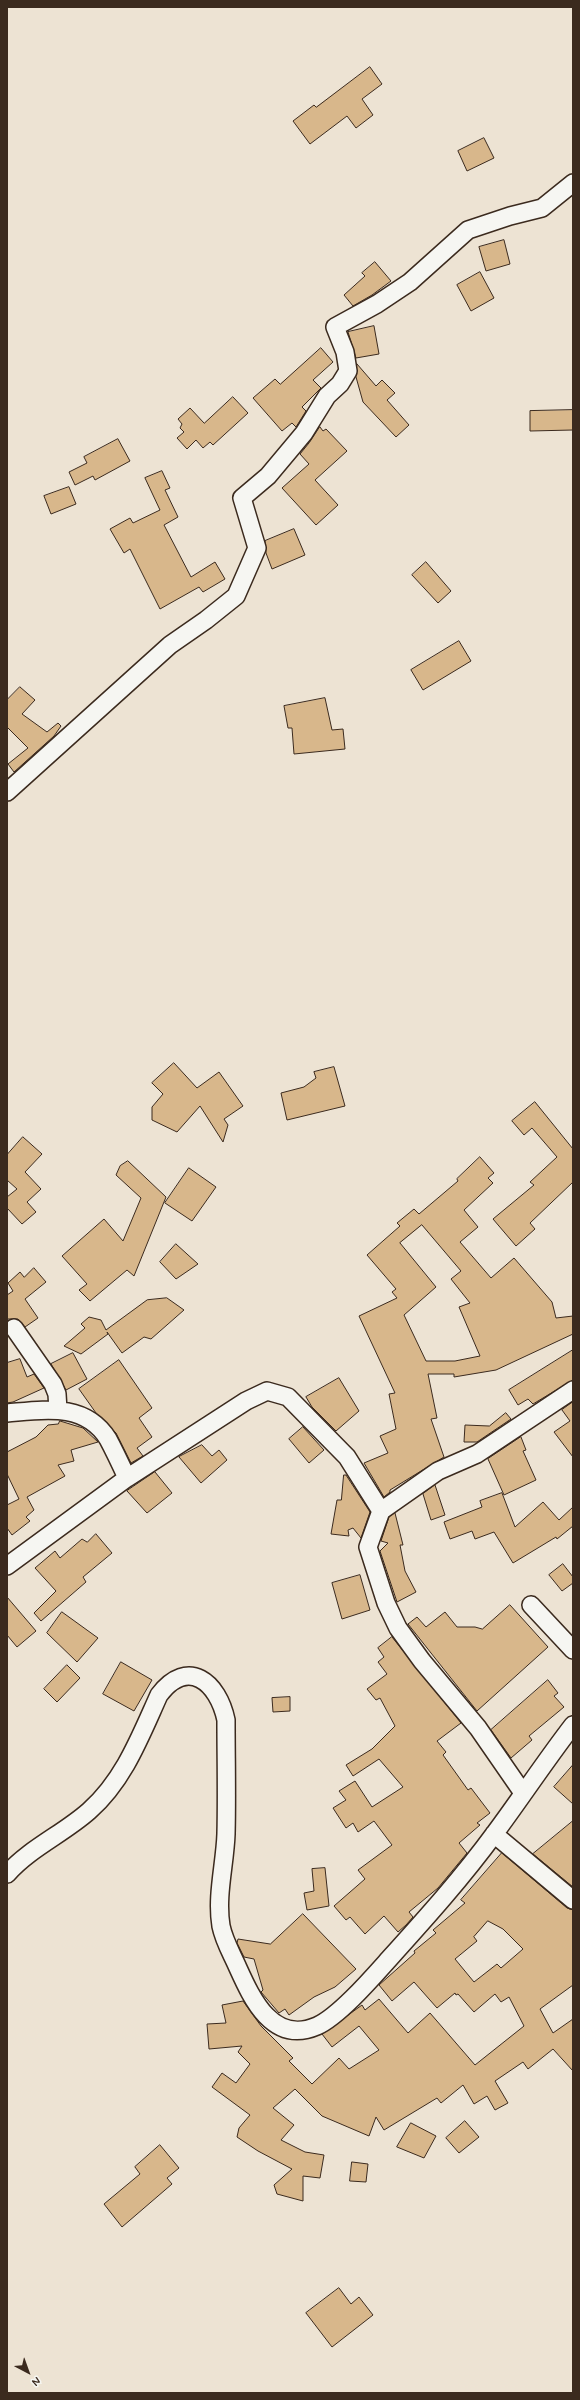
<!DOCTYPE html>
<html>
<head>
<meta charset="utf-8">
<style>
  body { margin:0 }
  #map { position:relative; width:580px; height:2400px; overflow:hidden; background:#ede3d3; font-family:Mynerve,sans-serif }
  canvas { display:block }
  .frame { position:absolute; inset:0; border:8px solid #3b2a1e; pointer-events:none }
  .north { position:absolute; left:8px; top:2352px; width:40px; height:40px; -webkit-text-stroke:3px #f6f6f2; paint-order:stroke; rotate:139deg; font-size:11px; font-weight:700; line-height:16px; text-align:center; color:#3b2a1e }
  .north::after { content:''; display:block; margin:auto; width:14px; height:18px; background:#3b2a1e; clip-path:polygon(50% 0,100% 100%,50% 72%,0 100%) }
</style>
</head>
<body>
<div id="map">
<canvas width="580" height="2400"></canvas>
<div class="frame"></div>
<div class="north">N</div>
</div>
<script>
const c = document.querySelector('canvas').getContext('2d');
c.lineJoin = 'round';
function fill(path, color) { c.fillStyle = color; c.fill(path, 'evenodd'); }
function stroke(path, color, width, dash) { c.strokeStyle = color; c.lineWidth = width; c.lineCap = dash ? 'butt' : 'round'; c.setLineDash(dash || []); c.stroke(path); }
const building = new Path2D(`
  M370,67l12,17 -20,15 11,16 -17,13 -9,-12 -37,28 -17,-23 21,-16 2,2z
  M484,138l10,20 -27,13 -9,-20z
  M504,240l6,24 -24,7 -7,-24z
  M375,262l16,19 -19,14 -19,11 -9,-11 21,-19 -3,-3z
  M480,272l14,26 -23,13 -14,-26z
  M374,326l5,28 -23,4 -8,-26z
  M321,348l12,14 -20,18 8,8 -19,19 4,4 -10,16 -4,-4 -10,8 -29,-33 22,-19 5,5z
  M357,364l19,22 6,-6 13,13 -8,7 22,25 -13,12 -33,-35 -7,-25z
  M233,397l15,16 -35,32 -3,-3 -7,6 -7,-8 -9,9 -10,-11 7,-6 -4,-4 2,-4 -4,-5 12,-11 14,15z
  M573,410v20l-43,1v-20z
  M320,427l3,4 3,-2 21,22 -32,29 23,25 -22,20 -34,-37 27,-24 -9,-10 9,-11z
  M118,439l12,22 -35,19 -2,-4 -18,9 -6,-13 18,-9 -3,-6z
  M162,471l8,17 -5,2 13,27 -14,8 27,52 24,-15 10,17 -22,13 -4,-5 -39,22 -30,-60 -6,4 -14,-24 20,-11 3,5 27,-13 -15,-32z
  M69,487l7,17 -25,10 -7,-18z
  M294,529l11,26 -33,14 -6,-16 -1,-12z
  M426,562l25,29 -13,12 -26,-28z
  M459,641l12,20 -48,29 -12,-20z
  M20,687l15,13 -13,14 25,18 11,-9 3,3 -7,10 -40,36 -6,-8 20,-16 -20,-20 -1,2v-30z
  M325,698l7,32 11,-1 2,20 -51,5 -2,-26h-4l-4,-22z
  M174,1063l23,25 22,-16 24,34 -19,13 4,6 -5,17 -23,-36 -23,26 -25,-12v-13l11,-13 -11,-11z
  M334,1067l11,39 -58,14 -6,-27 23,-6 12,-9 -2,-6z
  M535,1102l38,47v33l-43,41 5,6 -19,17 -23,-27 41,-34 -4,-3 27,-25 -25,-29 -8,7 -12,-14z
  M23,1137l19,17 -17,18 16,17 -14,13 9,10 -14,12 -15,-16v-11l10,-8 -10,-9v-25z
  M480,1157l14,16 -6,5 5,5 -29,27 14,17 -18,15 31,36 23,-20 38,44 4,16 17,-2v18l-77,36 -42,7v-3h-26l9,44 -6,1 13,38 -54,33v2l-6,5 -20,-34 24,-10 -8,-17 16,-7 -7,-35 6,-1 -36,-77 38,-18 -5,-6 4,-3 -29,-34 33,-29 -3,-3 17,-14 5,5 39,-33 -1,-2zM422,1225l39,46 -10,8 19,24 -11,4 21,49 -25,5h-29l-22,-46 32,-28 -36,-44z
  M128,1161l38,36 -32,79 -7,-6 -37,31 -11,-11 8,-6 -25,-28 42,-37 19,22 18,-43 -25,-23 4,-9z
  M189,1168l27,19 -24,34 -27,-18z
  M176,1244l22,20 -22,15 -16,-17z
  M34,1268l12,14 -21,17 13,19 -13,9 -7,-8h-11v-24l6,-4 -5,-8 12,-11 4,5z
  M167,1298l17,12 -33,29 -7,-2 -22,16 -15,-21 1,2 -27,20 -17,-8 21,-18 -4,-4 8,-7 12,3 5,10 41,-30z
  M573,1350v30l-40,24 -5,-5 -10,6 -9,-15z
  M73,1353l14,26 -21,11 -15,-26z
  M20,1359l7,18 7,-3 10,14 -31,14 -6,1v-40z
  M119,1360l33,48 -13,10 13,19 -15,11 6,8 -12,7 -15,-30 -20,-20 -17,-24z
  M339,1378l20,33 -23,20 -24,-24 -6,-10z
  M573,1402v55l-19,-25 16,-11 -8,-11z
  M506,1413l5,6 -34,23h-13l1,-17 24,1z
  M60,1421l23,7 15,14 -27,8 3,11 -16,4 7,11 -38,21 7,13 -8,7 4,4 -18,14 -5,-7v-23l12,-6 -12,-25v-22l29,-15 12,-12 10,-1z
  M303,1427l21,23 -15,13 -20,-24z
  M521,1437l5,13 -3,1 13,29 -32,15 -16,-36z
  M202,1445l10,11 7,-6 8,10 -26,23 -22,-26z
  M155,1472l17,21 -25,20 -20,-22z
  M344,1475h2l24,37 -9,26 -8,-10 -5,2 1,6 -18,-2 6,-34h4z
  M435,1485l10,30 -14,5 -8,-26z
  M502,1493l13,34 28,-25 16,18 14,-13v19l-16,13 -1,-2 -43,26 -19,-31 -19,7 -3,-8 -22,8 -6,-17 38,-15 -2,-6z
  M395,1513l8,32h-3l5,26 11,21 -19,10 -17,-51 8,-8 -7,-2 8,-24z
  M96,1534l16,19 -29,24 3,5 -45,39 -7,-8 22,-22 -21,-23 20,-17 5,7 22,-19 5,3z
  M563,1564l10,13v6l-11,8 -13,-16z
  M360,1575l10,35 -28,9 -10,-36z
  M7,1597l29,34 -19,16 -10,-12z
  M510,1605l38,42 -71,64 -69,-87 9,-7 9,10 19,-15 12,15h18l7,2z
  M62,1612l36,26 -21,24 -30,-29z
  M392,1637l69,86 -24,18 9,11 -3,3 25,35 3,-2 19,25 -13,10 3,2 -21,18 8,10 -29,35 -29,24 4,5 -7,8 -8,7 -14,-16 -19,18 -15,-17 -4,3 -12,-14 31,-27 -7,-9 34,-25 -18,-24 -16,11 -5,-9 -7,5 -13,-20 13,-8 -7,-9 16,-10 17,26 31,-20 -24,-28 -26,17 -7,-11 26,-16 23,-23 -15,-28 -4,2 -9,-11 20,-15 -9,-12 6,-5 -6,-9z
  M121,1662l31,18 -18,31 -31,-17z
  M67,1665l13,13 -23,24 -13,-13z
  M548,1680l10,13 -4,3 10,11 -35,29 3,4 -21,18 -20,-28z
  M290,1697v14l-17,1 -1,-14z
  M573,1765v39l-19,-17z
  M573,1821v66l-40,-33z
  M502,1853l65,55 6,2v75l-33,24 13,24 20,-14v52l-20,-22 -25,20 -5,-7 -28,19 13,22 -13,7 -8,-14 -13,8 -11,-19 -22,18 -4,-5 -53,32 -8,-13 -7,19 -47,-20 -27,-27 -22,19 21,17 -13,15 24,12 19,3 -4,23 -17,-2v25l-26,-7 -3,-9 18,-16 -34,-18 -21,-14 2,-9 11,-13 -38,-28 10,-14 14,10 14,-19 -12,-12 4,-6 -33,3 -2,-25 19,-1 -4,-18 21,-4 18,25 32,32 -4,3 23,23 27,-26 10,11 30,-19 -20,-24 -27,21 -10,-13 40,-29 3,5 14,-11 29,34 22,-20 45,52 49,-39 -15,-29 -8,5 -6,-8 -21,18 -16,-18 -2,1 -1,-2 -18,15 -23,-26 -22,19 -13,-16 36,-32 -1,-2 22,-18 -3,-3 32,-27 -4,-3zM488,1921l15,8 20,20 -22,19 -4,-4 -23,18 -19,-23 22,-18 -3,-4z
  M325,1868l4,38 -22,4 -3,-17 10,-2 -2,-22z
  M303,1914l53,55 -21,18 -21,10 -25,18 -4,-6 -6,4 -18,-21 2,-2 -9,-31 -10,-2 -7,-14 1,-4 32,5z
  M465,2121l14,16 -20,16 -13,-15z
  M411,2123l25,13 -12,22 -27,-11z
  M160,2145l19,23 -12,10 5,6 -50,43 -18,-23 36,-30 -5,-7z
  M352,2162l16,2 -2,18 -16,-1z
  M339,2288l12,16 8,-7 14,18 -41,32 -26,-34z`);
fill(building, '#d8b78b');
stroke(building, '#3b2a1e', 1);
const minor = new Path2D(`
  M7,792l163,-147 36,-25 30,-24 21,-48 -15,-50 26,-22 36,-43 23,-37 13,-12 8,-13 -3,-19 -10,-25 42,-23 33,-22 58,-52 42,-14 32,-8 31,-25
  M14,1328l39,56 4,10 1,16
  M7,1413c36,-3 78,-11 101,26 7,13 13,26 19,39l119,-77 21,-10 21,6 59,60 34,54 -13,36 18,56 12,25 24,33 56,67 45,65
  M381,1511l57,-40 39,-17 96,-64
  M7,1566l120,-88
  M531,1605l42,45
  M494,1834l79,66
  M7,1874c23,-26 56,-40 82,-63 35,-31 51,-74 70,-116 29,-38 59,-13 67,25 0,38 1,76 0,114 -1,30 -10,62 -5,92 3,15 11,28 17,42 14,31 35,77 79,58 22,-10 55,-48 72,-67 37,-41 73,-81 106,-126 26,-35 51,-73 78,-108`);
stroke(minor, '#3b2a1e', 20);
stroke(minor, '#f6f6f2', 17);
</script>
</body>
</html>
